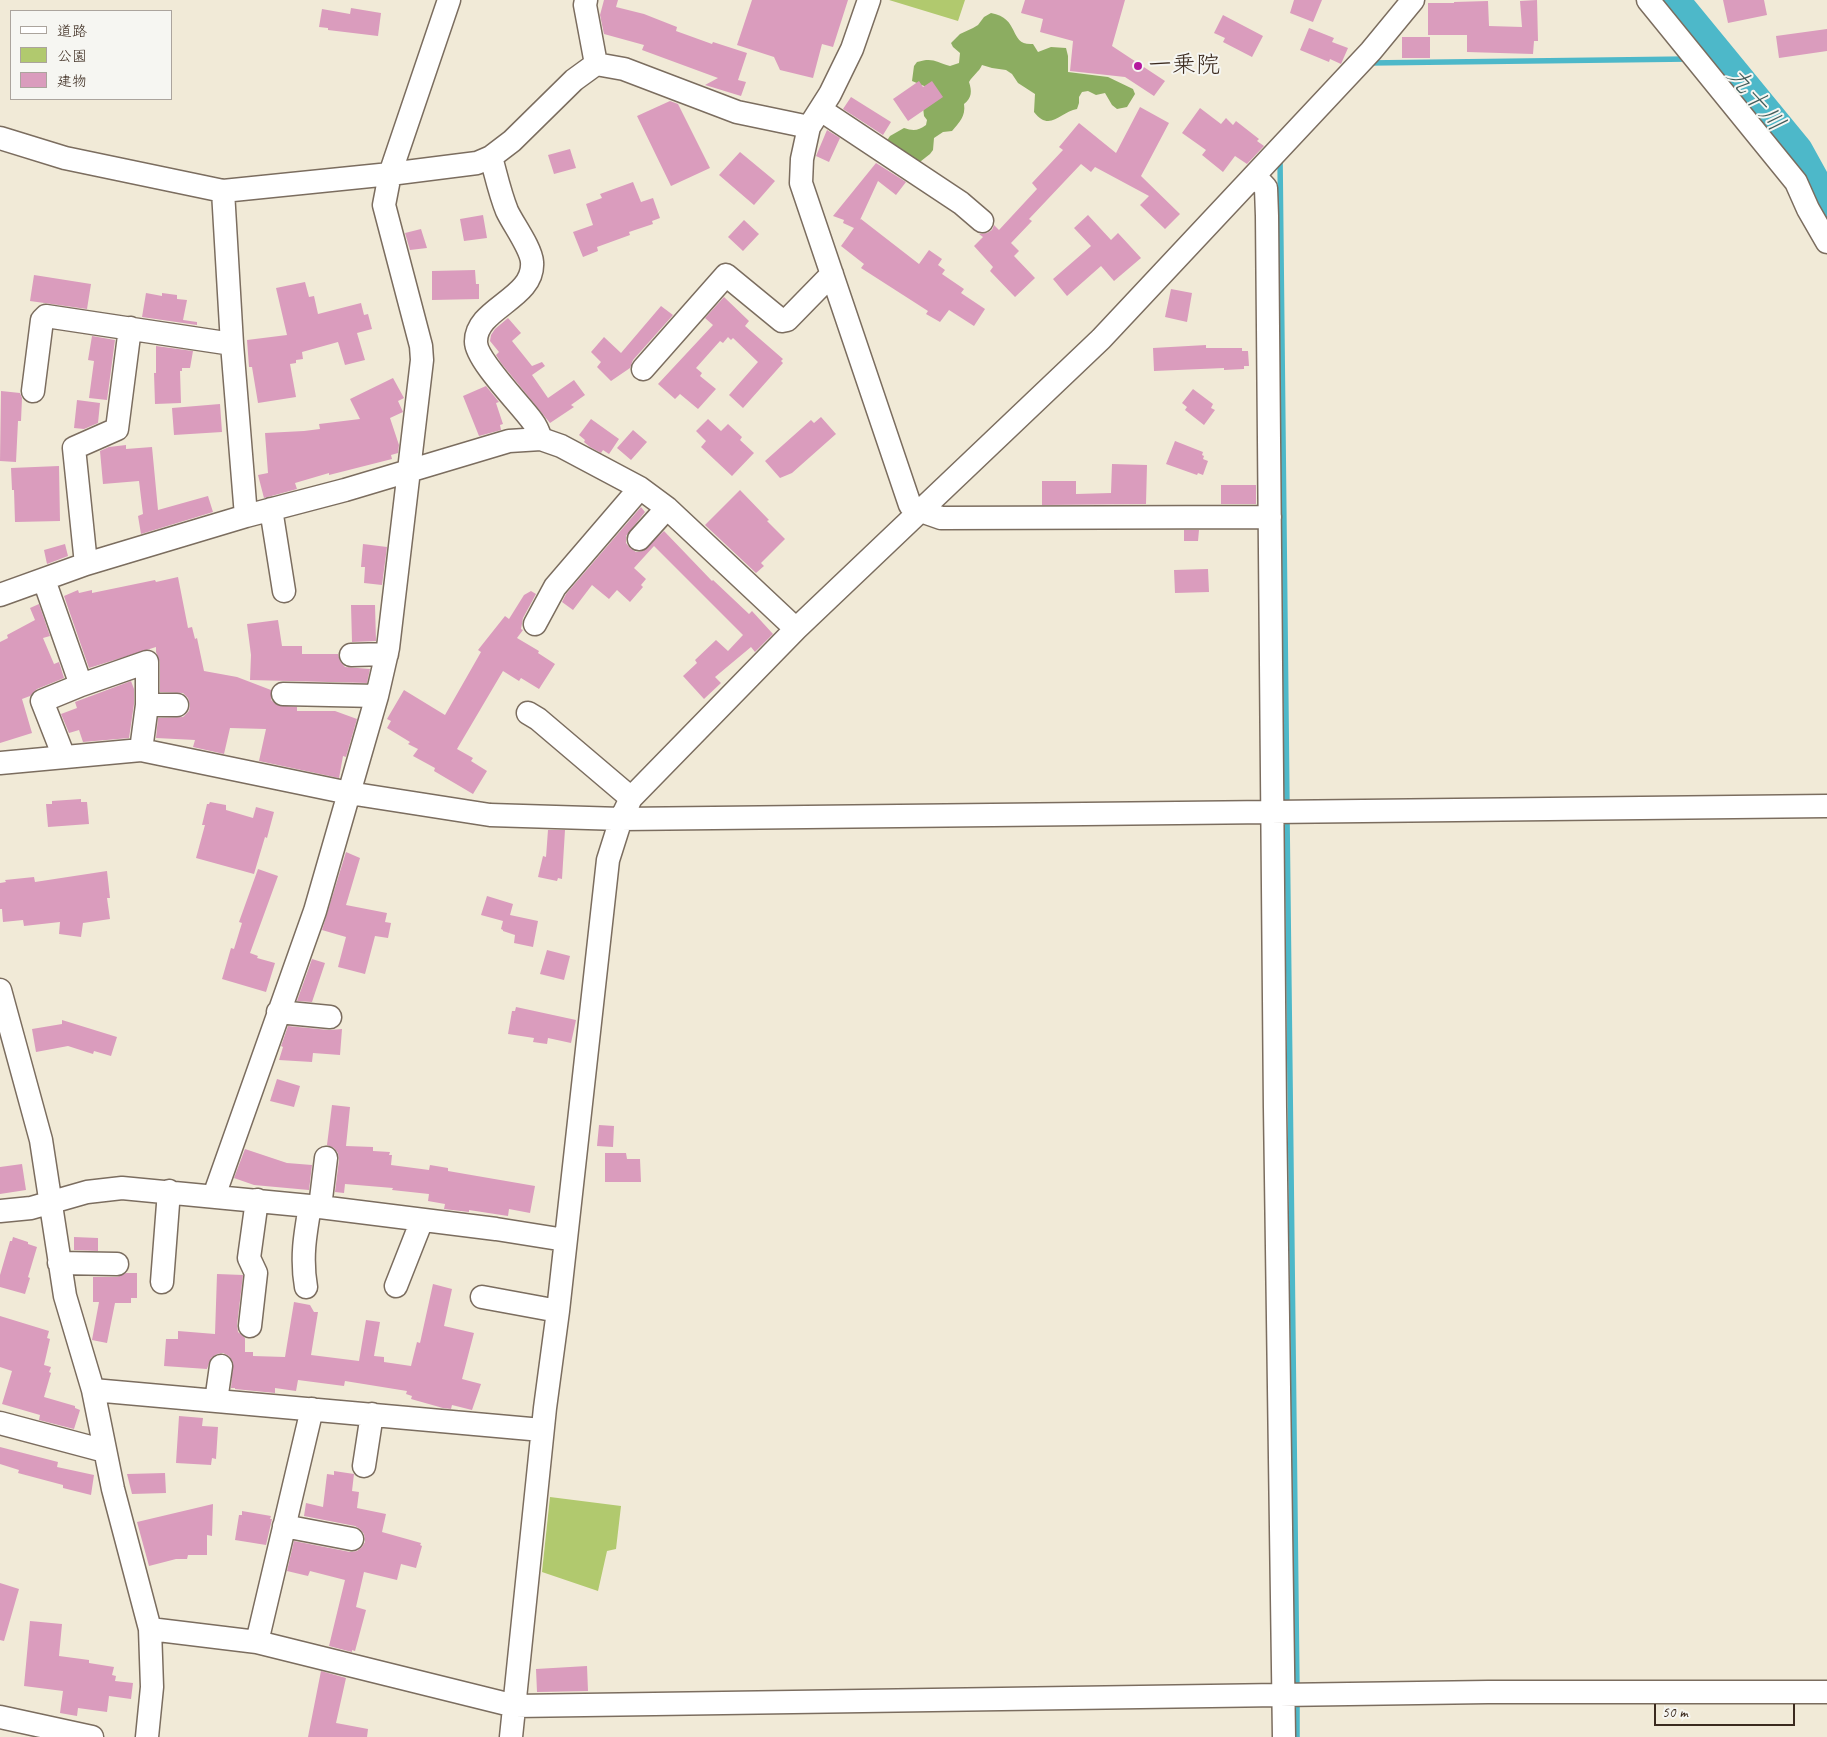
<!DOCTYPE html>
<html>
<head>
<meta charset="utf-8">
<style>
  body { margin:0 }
  #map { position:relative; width:1827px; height:1737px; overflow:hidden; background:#f1ead7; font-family:Caveat,"Klee One",sans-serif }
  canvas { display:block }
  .legend { position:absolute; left:10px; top:10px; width:162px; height:90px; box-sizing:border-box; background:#f6f6f2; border:1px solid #aba49d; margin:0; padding:6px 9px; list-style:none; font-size:15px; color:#3b2a1e }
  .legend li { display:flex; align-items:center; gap:10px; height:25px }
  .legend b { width:25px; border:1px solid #aba49d }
  .scale { position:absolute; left:1654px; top:1704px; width:141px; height:22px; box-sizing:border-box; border:2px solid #3b2a1e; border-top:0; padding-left:6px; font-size:15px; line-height:18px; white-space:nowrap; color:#3b2a1e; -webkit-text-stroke:4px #f6f6f2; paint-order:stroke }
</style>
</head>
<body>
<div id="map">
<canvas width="1827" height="1737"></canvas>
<ul class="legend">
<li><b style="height:6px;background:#fff"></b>道路</li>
<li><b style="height:14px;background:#b1c96e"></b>公園</li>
<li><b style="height:14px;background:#da9cbd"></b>建物</li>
</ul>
<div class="scale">50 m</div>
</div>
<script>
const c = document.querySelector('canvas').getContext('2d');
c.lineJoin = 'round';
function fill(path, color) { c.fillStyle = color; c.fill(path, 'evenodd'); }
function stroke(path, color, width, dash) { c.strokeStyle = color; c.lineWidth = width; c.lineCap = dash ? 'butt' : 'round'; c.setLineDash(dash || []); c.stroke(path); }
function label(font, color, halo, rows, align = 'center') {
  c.font = font + ' Caveat,"Klee One",sans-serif'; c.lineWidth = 4; c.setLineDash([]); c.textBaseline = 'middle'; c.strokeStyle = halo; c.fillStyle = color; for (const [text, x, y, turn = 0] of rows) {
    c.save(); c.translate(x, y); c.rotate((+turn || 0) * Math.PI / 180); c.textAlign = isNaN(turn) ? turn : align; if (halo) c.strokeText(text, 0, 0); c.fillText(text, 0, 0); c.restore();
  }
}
fill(new Path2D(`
  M889,0h76l-7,21z
  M550,1497l71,9 -5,43 -9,2 -9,40 -56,-19z`), '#b1c96e');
fill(new Path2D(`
  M991,13c30,5 17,33 42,31l5,8 13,-5 15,1 2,8v16l40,5 25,12 2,5 -8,13 -10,2 -5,-4 -7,-12 -9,2 -8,-4 -6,1 -3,5v6l-2,6c-16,2 -27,24 -43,3l1,-18 -17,-11 -6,-9 -6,-4 -14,-2 -10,-3c-3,7 -9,10 -13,17 3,9 3,16 -5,22 2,12 -5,19 -12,27l-9,1 -9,6 -1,12 -3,4 -14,11 -30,-23 4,-6 14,-8c9,3 14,3 22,-3l1,-5 -3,-4 -1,-9 6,-19 -17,-7 2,-15 3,-4c16,-5 19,0 33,4l9,-3 1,-10 -7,-6 -2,-4 9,-9 13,-6 5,-3 6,-8z`), '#8cad61');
stroke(new Path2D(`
  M1703,59l17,-1
  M1368,63l321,-4
  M1280,157l7,650
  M1287,817l10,873
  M1297,1699v38`), '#4db8c9', 5.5);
stroke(new Path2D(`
  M1672,0l124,151 31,56`), '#4db8c9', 34);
fill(new Path2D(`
  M604,0h14l-2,7 28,7 33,13 -1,4 36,13 1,-2 34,11 -9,27 8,2 -5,14 -36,-11 13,-7 -76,-28 2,-5 -40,-11 -4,-19z
  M752,0h96l-15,47 -11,-3 -9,34 -33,-8 -6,-13 -37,-12z
  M1025,0h100l-13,46 53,35 -11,15 -29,-19 -55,-6 3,-30 -33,-9 3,-13 -22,-6z
  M1294,0h28l-9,22 -23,-9z
  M1537,0l1,41h-4l-1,13 -66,-2v-17h-39v-32h26v-1l34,-1 1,25 33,1 -2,-26z
  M1723,0h41l3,15 -39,8z
  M351,8l30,5 -3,23 -50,-6v-2l-9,-1 3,-18 28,5z
  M1223,15l40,21 -11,21 -29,-15 2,-4 -11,-5z
  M1309,28l25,10 -2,4 16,6 -7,16 -11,-5 -1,3 -29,-12z
  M1827,29v22l-48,7 -3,-22z
  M1402,37h28v21h-28z
  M919,81l4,6 9,-6 11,16 -35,24 -15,-22z
  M851,97l40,25 -8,13 -40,-26z
  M670,101l8,3 32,64 -39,18 -34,-70z
  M1140,107l29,16 -28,53 39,38 -15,15 -25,-24 9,-9 -54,-29 -4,5 -10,-8 -52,55 3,2 -21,22 8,8 -5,5 21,22 -20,19 -25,-26 3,-4 -19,-21 9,-9 -4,-3 8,-1 5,-3 2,-5 5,5 38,-41 -5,-6 31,-33 -4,-3 20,-24 37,30z
  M1200,108l21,16 5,-6 7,7 3,-4 23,18 -2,2 7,5 -17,18 -12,-8 -12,16 -21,-17 4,-5 -24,-17z
  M827,130l13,8 -11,24 -13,-6z
  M570,149l6,19 -22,6 -6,-19z
  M740,152l35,29 -21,24 -35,-30z
  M876,163l30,19 -10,13 -18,-14 -18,39 1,-1 58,45 10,-14 13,9 -4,6 7,5 -3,4 22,15 -3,4 24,16 -11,17 -25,-16 -9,12 -14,-8 2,-3 -67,-43 3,-4 -23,-18 13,-18 -11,-5 1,-3 -11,-4z
  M633,182l8,20 12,-4 7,20 -8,3 1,3 -24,8 1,3 -33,12 1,4 -15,6 -10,-25 20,-7 -7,-21 16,-6 -2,-4z
  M483,215l4,23 -23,3 -4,-22z
  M1088,215l23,25 7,-7 23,25 -27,23 -13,-15 -34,30 -14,-17 38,-33 -17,-18z
  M744,220l15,14 -16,17 -15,-14z
  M421,229l6,19 -17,2 -5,-17z
  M475,270l1,14h3v15l-47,1v-29z
  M34,275l57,9 -4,25 -57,-8z
  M305,282l4,15 5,-1 4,18 43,-11 3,12 4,-1 4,15 -15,4 8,27 -20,5 -7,-23 -36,10 1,7 -7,1v3l-6,1 6,33 -38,6 -6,-36h-3l-2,-27 40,-5 -11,-47z
  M1171,289l21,4 -5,29 -22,-5z
  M146,293l16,3v-3l15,2v4l10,1 -4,20 14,2v3l-55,-8z
  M724,297l25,24 -4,5 38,33 -2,2 2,2 -40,45 -14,-13 29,-33 -25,-24 -2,2 -3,-3 -5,6 -3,-2 -24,27 6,5 -2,3 16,13 -18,20 -18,-15 -5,5 -17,-15 55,-59 -8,-7z
  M661,306l12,9 -40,45 -3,8 -19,13 -14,-14 4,-5 -10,-10 13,-15 17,16z
  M508,318l13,15 -9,8 20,25 10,-4 3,4 -13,9 16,23 26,-18 11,15 -14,10 3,2 -24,16 -49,-60 -5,-8 3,-3 -9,-11 1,-6 4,-6z
  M92,336l23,4 -8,60 -18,-2 5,-37 -6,-1z
  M1206,345v3h36v3h6l1,15h-5v3l-20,1v-2l-70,3 -1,-23z
  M156,346l37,5 -3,17h-8v3h-2l1,32 -26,1 -1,-31h2z
  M393,378l11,20 -6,3 5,11 -13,6 9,27 -1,8 -7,2 1,4 -63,16v-2l-34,10 2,6 -33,9 -6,-23 10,-2 -3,-40 39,-2 16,-2 -1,-5 41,-5 -10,-20z
  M486,386l13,16 -3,1 7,21 -3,1 1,5 -22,6 -16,-40z
  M1193,389l20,15 -2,4 4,2 -11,15 -19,-15 2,-3 -5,-4z
  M1,391l19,2 2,5 -1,23h-3l-2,41 -16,-1z
  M77,400l23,3 -2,20 -14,6 -10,-1z
  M220,404l2,28 -48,3 -2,-27z
  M821,417l15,17 -44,39 -12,5 -15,-17 46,-41 3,3z
  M591,419l28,20 -10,15 -6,-4 -2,3 -11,-6 -6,-5 1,-2 -6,-5z
  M708,419l13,12 7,-7 14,13 -2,3 14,13 -22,23 -31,-29 5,-6 -10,-10z
  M633,430l14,12 -16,18 -14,-12z
  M1175,441l28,11 -1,3 2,1 -1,3 5,2 -5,14 -5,-2 -1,2 -31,-11z
  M126,445v4l26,-2 6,63 50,-14 5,16 -72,22 -3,-18 5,-2 -4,-33 -36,3 -3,-33 9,-4z
  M1112,464l35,1 -1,39 -104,1v-24h34v13l35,-1z
  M59,466l1,55 -45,1 -1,-32h-2l-1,-22z
  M1221,485h35v19h-35z
  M740,490l29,30 -2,1 18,18 -24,24 3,3 -8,7 -51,-48z
  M641,507l4,5 -19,24v7l4,5 6,4 7,-1 21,-20 48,50 1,-1 36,34 3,-3 21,23 -18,18 -4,-5 -36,30 6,6 -17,16 -21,-23 14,-13 -2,-3 21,-20 12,11 15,-16 -89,-89 -20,22 12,11 -5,6 2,2 -13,15 -13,-12 -8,9 -17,-14 -19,25 -11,-8 4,-8z
  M1184,530h15l-1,11h-14z
  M65,544l3,12 -21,8 -3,-14z
  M363,544l24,3 -5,38 -18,-2 1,-16h-4z
  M1208,569l1,23 -34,1 -1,-23z
  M178,577l10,51 4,-1 3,12 2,-1 7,33 33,6 34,13v10l6,5 20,2v4h38l22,8 -11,38 -3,-1 -4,22 -80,-17 7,-32 -36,-1 -6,26 -31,-7 2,-7 -39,-2 2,-20 25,-1 6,-6 1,-6 -2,-7 -5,-5 -23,-1v-30l-4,-10v-5l-67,21 -25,-72 14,-6 1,3 13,-3v3l63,-13 1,2z
  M531,591l5,3 -13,24 -2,11 2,1 -6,8 22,13 -1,2 17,11 -16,25 -18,-11 -2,3 -16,-10 -46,78 16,9 -2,3 16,10 -14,23 -39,-23 1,-3 -22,-12 5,-7 -10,-5 2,-2 -23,-14 4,-7 -4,-2 17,-29 41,25 36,-63 -3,-2 27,-34 4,3 15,-24z
  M39,604l11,32 -7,2 11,26 5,-2 5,16 -27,11 -7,7 -8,3 10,34 -32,10v-101l8,-4 -1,-3 28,-15 -5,-12z
  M351,605h24l1,36 -24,1z
  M278,620l4,26h20v8h36l2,7 5,6 25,2 -3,14 -117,-3 1,-25 -4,-31z
  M131,681l3,8v15l-5,34 -46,4 -4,-12 -10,3 -8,-19 16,-6 -2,-6z
  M81,799v3h6l2,22 -41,3 -2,-23h6v-3z
  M210,802l16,3v5l27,8 3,-11 18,5 -7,26 -2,-1 -11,37 -58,-16 9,-33h-3l5,-21h2z
  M548,830h17l-3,49 -4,-1 -1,3 -19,-4 5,-21 3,1z
  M346,852l14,6 -14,47 41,8 -2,9 6,1 -3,15 -13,-2 -10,38 -27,-7 8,-30 -24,-7z
  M258,869l20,7 -28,77 8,3 -1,2 18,5 -9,29 -44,-13 9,-31 3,1 8,-26 -3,-1z
  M107,871l3,27h-3l3,21 -27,4 -2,14 -22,-3 1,-12 -36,4 -1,-6 -20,2 -1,-13h-2v-26l6,-1 -1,-2 29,-3 1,5z
  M487,896l26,8 -3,11 28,6 -5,26 -19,-4 1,-8 -12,-4v-1l-2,-1 2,-8 -22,-6z
  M547,950l23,6 -6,24 -24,-6z
  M312,959l13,4 -13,39 -15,-1z
  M516,1007l60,13 -5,23 -23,-5 -1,6 -14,-2 1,-4 -26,-4 4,-23h3z
  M62,1020l55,17 -6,19 -17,-5 -1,3 -25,-8 -32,6 -4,-23 30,-5z
  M288,1026l41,4 13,-1 -2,26 -27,-2 -1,9 -33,-2 4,-13 -2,-1z
  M277,1079l23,7 -6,21 -24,-6z
  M332,1105l18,2 -4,39 27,1v4l17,1 -1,3h3l-1,10 38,5 1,-5 18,3v3l87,15 -5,27 -21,-4 -1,7 -39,-6v2l-25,-3 1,-5 -17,-3 1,-7 -37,-4 1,-2 -48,-4 -1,9 -9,-1 4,-32 -1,-7 -4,-5 -7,-3z
  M599,1125l15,1 -1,21 -16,-1z
  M245,1149l42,14 25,2 -3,25 -55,-5 -20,-7z
  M605,1153h21l1,6h13l1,23h-36z
  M22,1164l4,26 -26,4v-27z
  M13,1237l15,5v2l9,3 -9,30 2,1 -5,16 -25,-7v-12l10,-34h2z
  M74,1237l24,1v13l-24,-1z
  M126,1273h11v25h-6v5h-16l-8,40 -15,-3 7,-38h-6v-25h24z
  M217,1274l26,1 -6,50 1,7 7,6v14h8v4l32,1 9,-55 16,3 4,7h4l-7,43 48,6 7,-41 14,2 -6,34 10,1v5l27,4 6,-24 3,1 13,-59 19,5 -8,37 30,7 -12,46 19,5 -9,26 -20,-5 -1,4 -8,-1 -32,-9 1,-3 -6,-2 1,-3 -62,-10 -1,5 -46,-6 -2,11 -21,-3v5l-40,-4v-1h-4l2,-26 -4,-6 -6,-3 -6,1 -6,4 -4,11 -43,-3 2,-27h12v-8l37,3z
  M0,1316l49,15 -2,7 3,1 -6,26 7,2 -2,5 2,1 -7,24 31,9v2l5,2 -6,19 -35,-9 1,-5 -38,-11 10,-33 -12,-4z
  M179,1416l24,2 -1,8 16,1 -2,32 -4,-1 -1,7 -35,-2z
  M0,1447l58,15 -1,5 37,8 -3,20 -28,-7v-3l-45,-12 1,-3 -19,-6z
  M334,1471l20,3 -2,17 7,1 -2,16 29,6 -4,18 39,11 -1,2 2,1 -6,22 -15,-4 -4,16 -33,-8 -8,35 10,3 -11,41 -3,-1v2l-23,-6 16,-66 -35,-9 -2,5 -21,-5 7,-30 56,11 7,-1 5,-4 3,-5 -1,-8 -4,-5 -5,-3 -51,-10 2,-13 17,4 4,-33 7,1z
  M165,1473l1,20 -34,1 -5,-20z
  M213,1504l-1,32 -5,-1v20h-19l-1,4h-11l-27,7 -12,-44z
  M242,1511l29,5 -1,3h2l-6,26 -31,-5 4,-25h3z
  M0,1583l19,6 -15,52 -4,-1z
  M30,1621l32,3 -3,32 30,4v3l25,4 -2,8 4,1 -1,5 18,2 -2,16 -22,-3 -2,16 -29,-4 -1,8 -17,-3 3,-22 -39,-5z
  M587,1666l1,25 -51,1 -1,-23z
  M321,1671l25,7 -10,45 32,6 -1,8h-59z`), '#da9cbd');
const minor = new Path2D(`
  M586,0l-1,5 11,59
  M869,0l-17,49 -22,45 -21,33 -7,32 -1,24 109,322 11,6 20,7 329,-1
  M1648,0l148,182 12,27 19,33
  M821,110l140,93 21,18
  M0,138l65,20 158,33 167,-17 87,-11 14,-6 21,-16 62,-61 22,-16 28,5 113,43 72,15
  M491,157c5,18 9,37 16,54 6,13 24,37 25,51 3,37 -57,46 -56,80 0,18 45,63 57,80 4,5 6,11 8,17
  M1255,176l11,12 1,28 8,892 9,629
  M223,191l9,153 14,172
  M643,369l83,-94 56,46 5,-1 45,-46
  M33,391l9,-71 4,-4 186,28
  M271,509l13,82
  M639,539l28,-31
  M86,564l-12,-116 43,-19 13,-101
  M44,580l37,105
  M0,595l86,-31 160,-48 99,-26 164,-49 32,-2 20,7 79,42 27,20 129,121
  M535,624l20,-37 85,-99
  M351,655l36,-1
  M283,694l94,2
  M147,705h30
  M528,713l10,6 93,79
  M64,757l-22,-56 39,-16 66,-23v43l-6,45
  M0,763l141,-13 208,43 141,22 131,4 1206,-13
  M0,990l41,150 24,156 28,94 20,99 37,140 2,58 -5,50
  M278,1012l52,5
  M214,1196l101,-285 62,-215 11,-48 34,-288 -1,-14 -37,-141 6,-31 59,-174
  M320,1207l6,-49
  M0,1211l31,-3 56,-16 35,-4 198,19 176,22 69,11
  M59,1263l58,1
  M162,1282l7,-91
  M396,1286l26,-66
  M306,1287c-5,-29 -1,-52 4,-81
  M482,1297l76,14
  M250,1326l6,-53 -7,-15 8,-58
  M93,1390l449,40
  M216,1401l5,-35
  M0,1423l105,28
  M364,1466l8,-52
  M284,1526l68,13
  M150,1629l107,13 258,64 973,-14h339
  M257,1642l55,-233
  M0,1717l92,20
  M511,1737l34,-329 13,-97 50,-451 13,-41 10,-21 165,-169 305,-290 270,-288 42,-51`);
stroke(minor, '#7b6d5f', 25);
stroke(minor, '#fff', 22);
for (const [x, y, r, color] of [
  [1138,66,5,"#b5179e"]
]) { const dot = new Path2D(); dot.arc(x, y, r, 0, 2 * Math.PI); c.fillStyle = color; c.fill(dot); stroke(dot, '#f6f6f2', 2); }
label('24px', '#3b2a1e', '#f6f6f2', [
  ["一乗院",1148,66]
], 'left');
label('italic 25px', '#415c5a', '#f6f6f2', [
  ["九十川",1755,100,50]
]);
</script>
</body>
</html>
